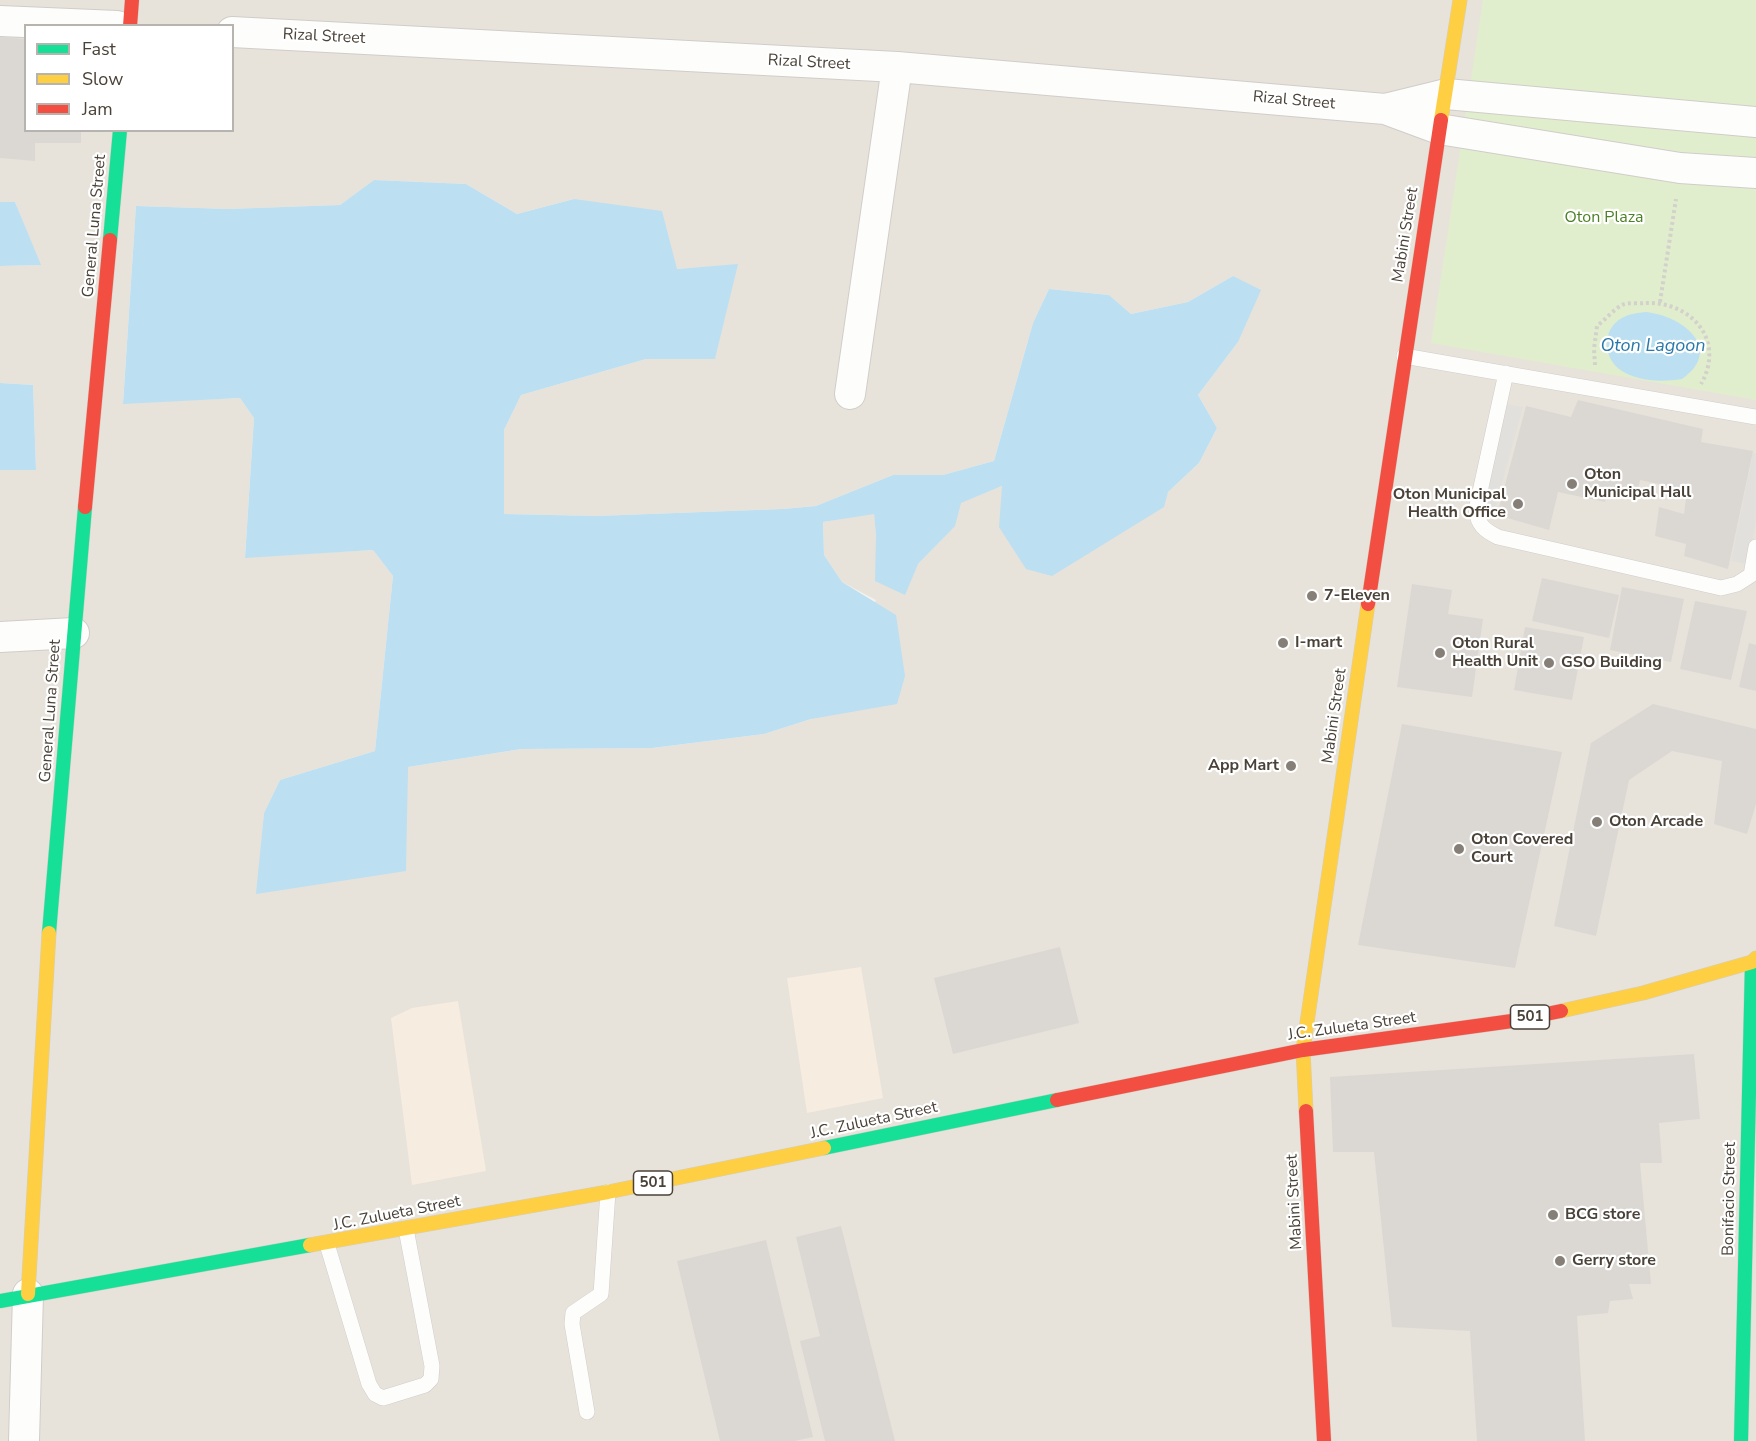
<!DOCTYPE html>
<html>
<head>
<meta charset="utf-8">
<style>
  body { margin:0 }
  #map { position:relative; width:1756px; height:1441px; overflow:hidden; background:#f3f1ed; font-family:"Nunito Sans",sans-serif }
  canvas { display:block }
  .legend { position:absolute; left:24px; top:24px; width:210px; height:108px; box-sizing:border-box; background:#fff; border:2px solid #b7b3af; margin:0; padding:8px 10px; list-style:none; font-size:18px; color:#4a4238 }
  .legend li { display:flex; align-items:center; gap:12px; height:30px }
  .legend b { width:30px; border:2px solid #b7b3af }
</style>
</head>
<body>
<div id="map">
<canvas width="1756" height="1441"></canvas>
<ul class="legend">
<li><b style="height:8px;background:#16e098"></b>Fast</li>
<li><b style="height:8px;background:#ffcf43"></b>Slow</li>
<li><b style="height:8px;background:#f24e42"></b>Jam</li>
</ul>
</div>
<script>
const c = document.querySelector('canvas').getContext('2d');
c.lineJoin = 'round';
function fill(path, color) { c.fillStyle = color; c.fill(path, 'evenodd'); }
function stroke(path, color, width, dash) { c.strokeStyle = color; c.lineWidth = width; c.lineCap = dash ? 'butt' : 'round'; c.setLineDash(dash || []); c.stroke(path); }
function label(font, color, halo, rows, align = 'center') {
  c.font = font + ' "Nunito Sans",sans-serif'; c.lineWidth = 4.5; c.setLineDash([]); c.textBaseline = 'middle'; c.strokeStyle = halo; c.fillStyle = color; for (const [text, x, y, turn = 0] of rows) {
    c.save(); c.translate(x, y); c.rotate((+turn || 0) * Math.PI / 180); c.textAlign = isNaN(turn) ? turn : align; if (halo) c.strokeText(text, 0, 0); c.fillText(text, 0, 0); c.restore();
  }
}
fill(new Path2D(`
  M0,0h1756v1441h-1756v-971l36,-1 -3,-84 -33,-2v-117l40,-1 -25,-63h-15zM26,26h206v104h-206zM374,180l92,4 51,30 57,-15 102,70 61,-4 -22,93 -69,1 -125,36 -17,35v84l93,2 186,-7 33,-3 77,-31h50l51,-14 39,-138 16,-34 60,6 22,19 57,-12 45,-26 5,66 -40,53 19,33 -18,35 -31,29 -166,-6 -42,17 -6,23 -36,38 -42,-28 -2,-23 -51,9 1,33 18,27 34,18 -65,119 -47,15 -112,14 -131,1 -113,18 -151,127 7,-81 16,-33 95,-29 18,-175 -20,-26 -128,7 9,-139 -14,-20 -117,5 13,-197 92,3 112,-4z`), '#e7e3da');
fill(new Path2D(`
  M861,967l22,131 -76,15 -20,-135z
  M458,1001l28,170 -74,14 -21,-167 21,-10z`), '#f6ece0');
fill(new Path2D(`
  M1483,0h273v400l-325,-57z`), '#e1eecd');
fill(new Path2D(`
  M1505,404l18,3 -29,105 -17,-3z
  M1753,453l3,1v67l-8,43 -17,-3z`), '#e2e0dc');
fill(new Path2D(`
  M374,180l92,4 51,30 57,-15 88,12 15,58 61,-5 -23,95h-69l-125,36 -17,35v84l93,2 186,-7 33,-3 77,-31h50l51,-14 39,-138 16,-34 60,6 22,19 57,-12 45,-26 28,14 -23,52 -40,53 19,33 -18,35 -31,29 -4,15 -112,69 -26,-7 -27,-42 3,-41 -41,17 -6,23 -37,38 -13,31 -30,-14 1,-45 -2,-22 -51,8 1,33 18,27 54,33 9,61 -8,28 -86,15 -47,15 -112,14 -131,1 -113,18 -2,104 -150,23 8,-81 16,-33 95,-29 18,-175 -20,-26 -128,8 9,-140 -14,-20 -117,6 13,-198 92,3 112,-4z
  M0,202h15l26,63 -41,1z
  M1645,312c37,3 80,37 37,67 -21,3 -45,3 -63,-10 -17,-14 -16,-41 3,-51 7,-4 15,-5 23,-6z
  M0,383l33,2 3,85h-36z`), '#bcdff2');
fill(new Path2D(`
  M0,37l26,2v91h55v13h-46v18l-35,-3z
  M1578,400l125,29 -2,13 52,9 -25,118 -44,-13 2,-12 -31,-8 4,-29 25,7 3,-24 -47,-10 -3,15 -29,-7 -3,14 -47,-10 -9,38 -52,-15 29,-109 45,11z
  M1542,578l77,17 -10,43 -77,-17z
  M1412,584l40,6 -4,24 35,5 -11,78 -75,-10z
  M1622,587l62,12 -13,63 -61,-12z
  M1695,601l52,10 -16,69 -51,-11z
  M1525,627l59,10 -12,63 -58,-10z
  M1749,643l7,2v46l-17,-4z
  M1653,704l103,25v75l-9,30 -33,-10 8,-63 -50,-10 -43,29 -33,156 -42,-10 37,-183z
  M1402,724l160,28 -47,216 -157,-23z
  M1060,947l19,76 -126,31 -19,-76z
  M1694,1054l6,65 -41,4 3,40h-22l11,121h-22l4,15 -23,2 -2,12 -31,3 8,125h-108l-7,-110 -78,-4 -18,-175h-41l-3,-75z
  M841,1226l54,215h-70l-25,-100 20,-5 -24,-99z
  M766,1240l47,197 -18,4h-75l-43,-180z`), '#dbd8d4');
const lane = new Path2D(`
  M1404,356l352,61
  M1506,373l-30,137c2,15 8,20 22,27l223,51 16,-4 14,-9 5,-28
  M327,1244l42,140 6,10 8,4 42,-13 6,-6 1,-13 -26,-137
  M587,1412l-15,-88 1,-11 28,-19 7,-102`);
const street = new Path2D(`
  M0,21l117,5
  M232,32l665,35 488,42 54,20 241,39 76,5
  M1385,109l61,-15 310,28
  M850,394l47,-327
  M0,637l74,-4
  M24,1441l4,-147`);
const fast = new Path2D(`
  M110,240l10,-110
  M49,933l36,-426
  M824,1148l233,-48
  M0,1301l310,-56
  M1741,1441l11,-479`);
const slow = new Path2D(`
  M1441,120l19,-120
  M1561,1011l82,-18 109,-31 4,-4
  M1306,1111l-3,-61 65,-446
  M310,1245l298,-53 216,-44
  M28,1294l21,-361`);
const jam = new Path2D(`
  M130,26l2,-26
  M85,507l25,-267
  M1368,604l73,-484
  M1057,1100l246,-50 209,-29 49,-10
  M1306,1111l18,330`);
stroke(lane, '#d0cdc9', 16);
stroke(street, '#d0cdc9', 32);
stroke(fast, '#d3cec4', 15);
stroke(slow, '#d3cec4', 15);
stroke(jam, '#d3cec4', 15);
stroke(new Path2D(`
  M1660,302l16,-103
  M1595,365l-1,-16 3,-23c8,-6 16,-16 25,-21 6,-3 16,-1 23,-2 46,-2 81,37 56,81`), '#d3d1cb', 4, [3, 3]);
stroke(lane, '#fdfdfc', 15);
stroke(street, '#fdfdfc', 30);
stroke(fast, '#16e098', 14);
stroke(slow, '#ffcf43', 14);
stroke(jam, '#f24e42', 14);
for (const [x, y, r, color] of [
  [1572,484,6,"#857f77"],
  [1518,504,6,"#857f77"],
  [1312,596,6,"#857f77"],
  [1283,643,6,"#857f77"],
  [1440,653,6,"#857f77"],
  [1549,663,6,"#857f77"],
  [1291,766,6,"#857f77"],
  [1597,822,6,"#857f77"],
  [1459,849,6,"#857f77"],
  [1553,1215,6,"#857f77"],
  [1560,1261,6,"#857f77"]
]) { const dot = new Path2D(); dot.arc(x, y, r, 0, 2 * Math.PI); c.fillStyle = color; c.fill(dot); stroke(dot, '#fff', 2); }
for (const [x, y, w] of [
  [1530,1017,39],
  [653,1183,39]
]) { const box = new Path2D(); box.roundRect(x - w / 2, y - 12, w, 24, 4.5); c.fillStyle = '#fff'; c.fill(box); stroke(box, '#4a4238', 1.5); }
label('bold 15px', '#4a4238', null, [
  ["501",1530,1017],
  ["501",653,1183]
]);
label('16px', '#4a4238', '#fff', [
  ["Rizal Street",324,37,3],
  ["Rizal Street",809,63,3],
  ["Rizal Street",1294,101,5],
  ["General Luna Street",95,226,-85],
  ["Mabini Street",1406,235,-81],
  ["General Luna Street",51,711,-86],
  ["Mabini Street",1335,716,-82],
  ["J.C. Zulueta Street",1352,1027,-8],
  ["J.C. Zulueta Street",874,1121,-12],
  ["Bonifacio Street",1730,1199,-89],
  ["Mabini Street",1295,1202,-93],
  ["J.C. Zulueta Street",397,1214,-11]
]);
label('16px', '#4c8027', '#fff', [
  ["Oton Plaza",1604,218]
]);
label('bold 16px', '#4a4238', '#fff', [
  ["Oton",1584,475],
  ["Municipal Hall",1584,493],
  ["Oton Municipal",1506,495,"right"],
  ["Health Office",1506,513,"right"],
  ["7-Eleven",1324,596],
  ["I-mart",1295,643],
  ["Oton Rural",1452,644],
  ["Health Unit",1452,662],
  ["GSO Building",1561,663],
  ["App Mart",1279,766,"right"],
  ["Oton Arcade",1609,822],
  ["Oton Covered",1471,840],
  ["Court",1471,858],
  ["BCG store",1565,1215],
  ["Gerry store",1572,1261]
], 'left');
label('italic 18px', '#2878ab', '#fff', [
  ["Oton Lagoon",1653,347]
]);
</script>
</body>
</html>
